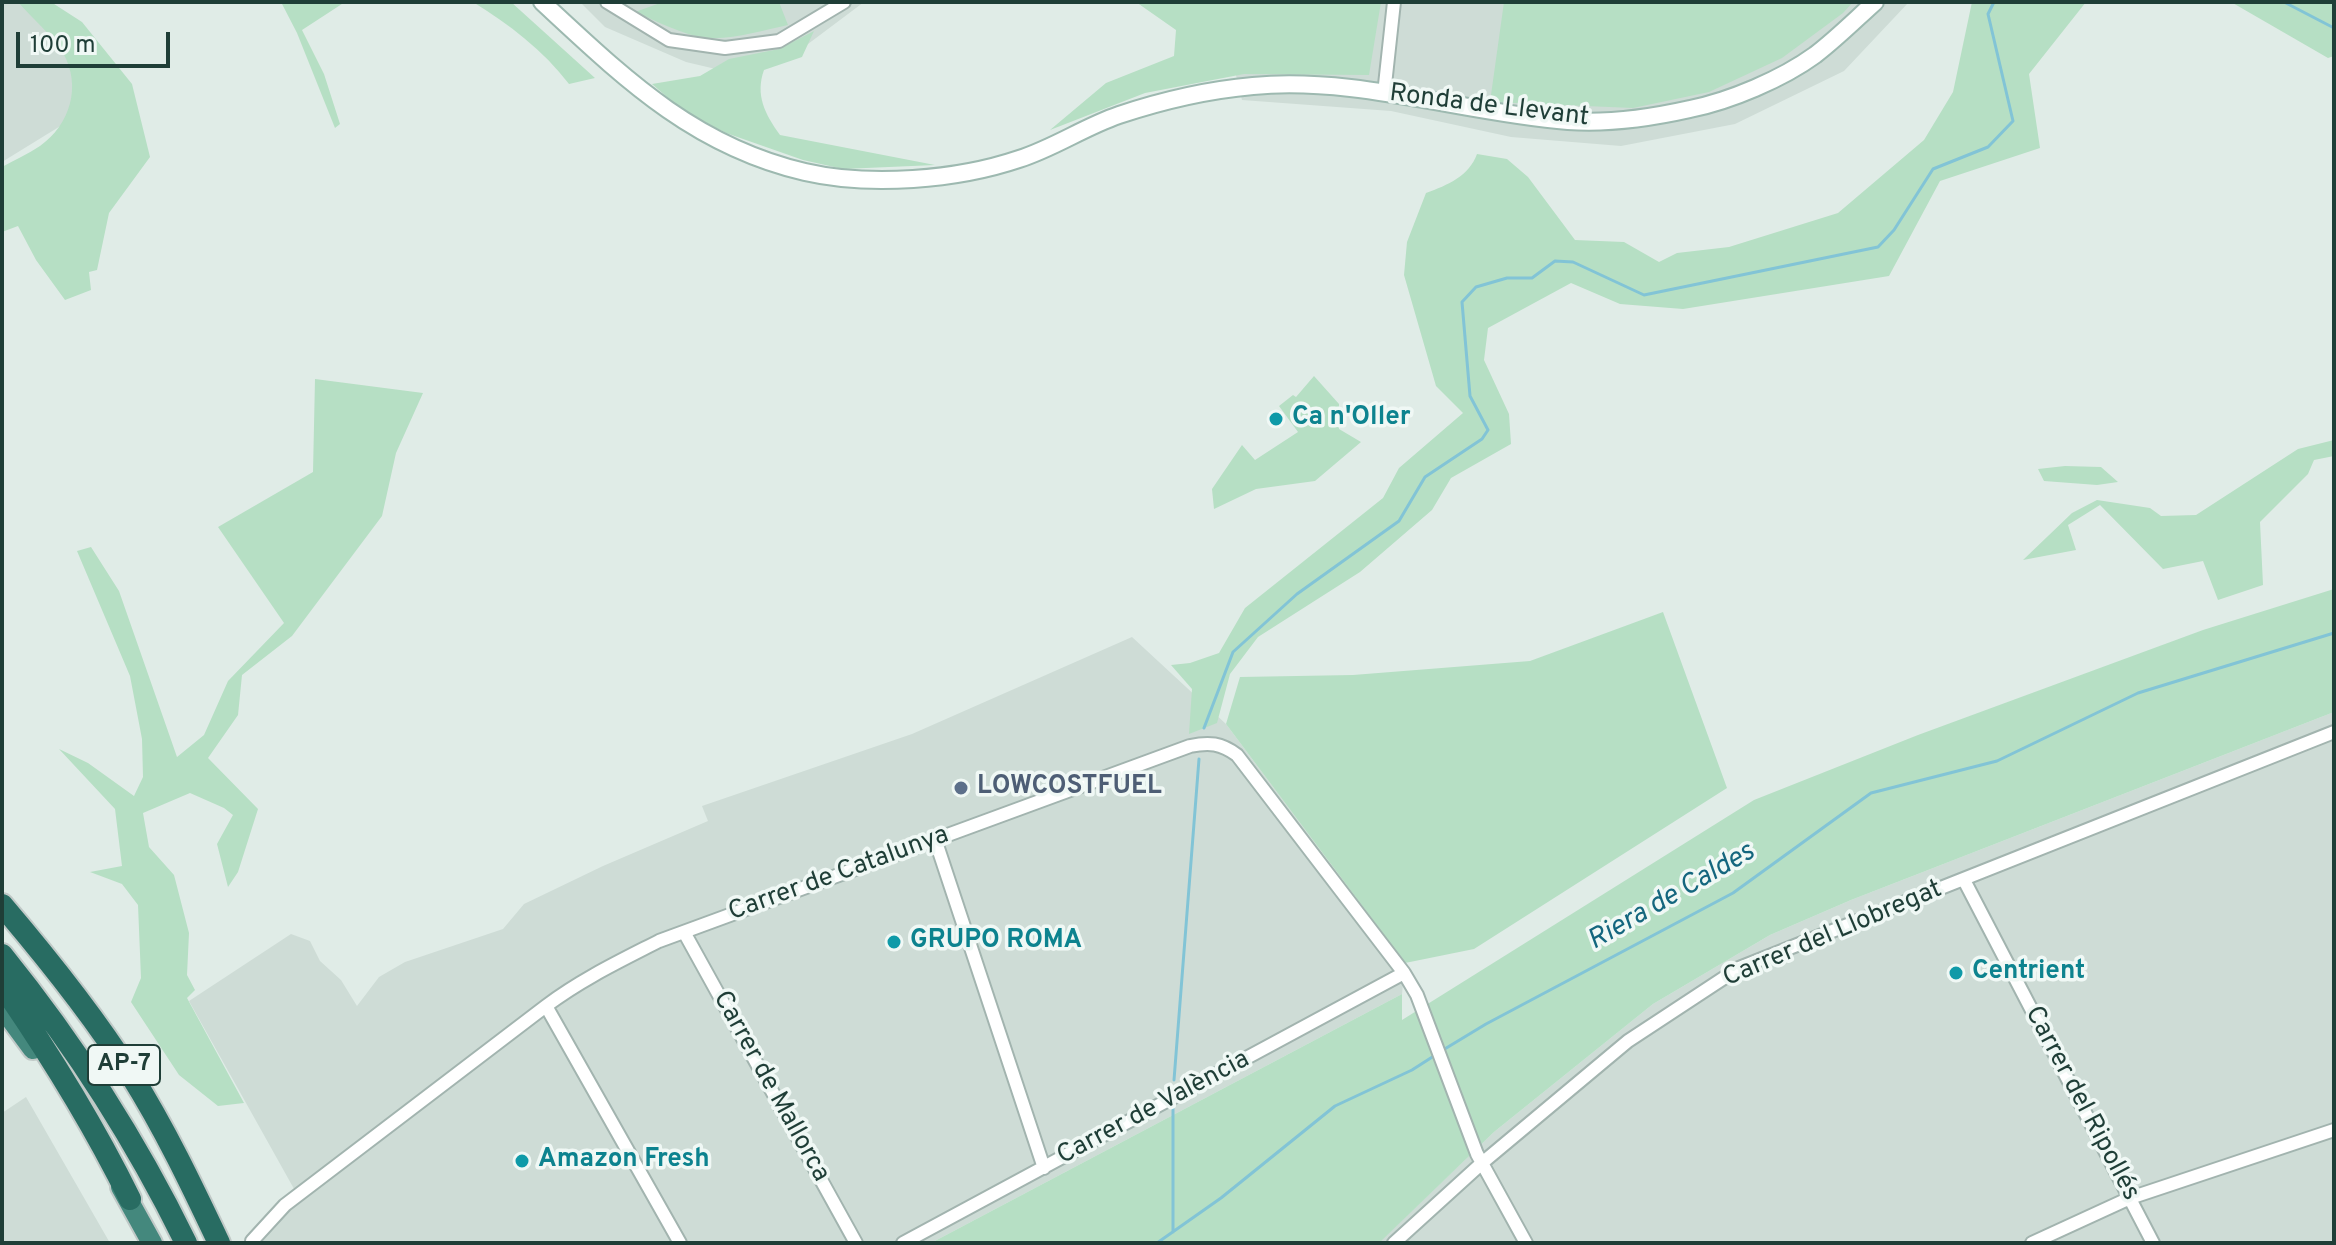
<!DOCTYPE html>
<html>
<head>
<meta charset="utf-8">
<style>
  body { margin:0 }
  #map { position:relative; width:2336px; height:1245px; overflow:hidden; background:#e0ece7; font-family:Overpass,sans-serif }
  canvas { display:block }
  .frame { position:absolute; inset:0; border:4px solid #1f3e37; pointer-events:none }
  .scale { position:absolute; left:16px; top:32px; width:154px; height:36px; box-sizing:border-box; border:4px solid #1f3e37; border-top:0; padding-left:10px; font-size:24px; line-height:28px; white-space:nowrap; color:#1f3e37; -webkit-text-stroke:6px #f0f8f5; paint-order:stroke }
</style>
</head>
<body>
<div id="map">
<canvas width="2336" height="1245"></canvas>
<div class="frame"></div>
<div class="scale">100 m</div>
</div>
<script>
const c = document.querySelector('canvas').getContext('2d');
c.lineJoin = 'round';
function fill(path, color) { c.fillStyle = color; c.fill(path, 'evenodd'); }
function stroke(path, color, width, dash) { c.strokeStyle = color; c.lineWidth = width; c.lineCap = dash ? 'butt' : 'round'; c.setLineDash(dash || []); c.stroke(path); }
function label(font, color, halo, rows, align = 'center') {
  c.font = font + ' Overpass,sans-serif'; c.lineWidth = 7; c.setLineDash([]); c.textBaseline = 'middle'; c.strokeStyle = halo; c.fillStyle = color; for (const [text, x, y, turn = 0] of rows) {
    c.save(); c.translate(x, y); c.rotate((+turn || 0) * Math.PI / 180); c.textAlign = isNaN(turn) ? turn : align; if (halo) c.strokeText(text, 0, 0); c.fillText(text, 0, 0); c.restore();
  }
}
fill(new Path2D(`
  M2,2h23l54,66 -4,49 -73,45z
  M580,2h284l-60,45 -84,23 -34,-8 -81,-35z
  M1147,2h762l-65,69 -109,53 -114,22 -110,-9 -120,-26 -149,-11 -7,-29z
  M1132,637l94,87 179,239 -3,31 -471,249h-678l45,-47 -109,-195 102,-67 19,7 10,20 21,19 16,26 22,-29 26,-15 98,-33 21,-25 79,-38 105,-45 -6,-15 210,-72z
  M2334,712v531l-955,-1 115,-110 159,-128 117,-69 81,-35z
  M26,1097l84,146h-108v-130z`), '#cedcd6');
fill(new Path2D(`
  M18,2h33l31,20 50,62 18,73 -41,56 -12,57 -8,2 2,18 -26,10 -29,-40 -18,-34 -16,6v-65c12,-7 26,-13 38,-21 30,-21 42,-60 23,-93 -11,-18 -31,-35 -45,-51z
  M281,2h64l-43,28 22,44 16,50 -5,4 -38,-95z
  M473,2h38l84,76 -26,6c-26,-34 -59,-59 -96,-82z
  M663,2h116l9,23c-25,5 -55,15 -81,13 -25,-3 -50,-17 -72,-26z
  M1136,2h245l-12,73 -125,-1 -99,19 -95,37 56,-47 68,-27 2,-26z
  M1504,2h349l-10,11 -61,45 -73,34 -76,16 -143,-6z
  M1972,2h114l-57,72 11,74 -100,33 -51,95 -206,33 -63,-5 -49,-21 -83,45 -4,32 25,54 2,30 -60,34 -19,32 -72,62 -102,65 -28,37 -13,49 -28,11 3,-45 -21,-24 19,-2 29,-10 26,-45 138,-110 16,-30 64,-55 -27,-27 -32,-111 3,-33 19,-49c22,-8 43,-17 51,-39l30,5 21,18 47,63 49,2 35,20 18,-9 52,-6 109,-34 86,-73 29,-48z
  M2231,2h103v54l-6,2z
  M814,31l-12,26 -38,13c-9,25 1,44 16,65l155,30 -92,4 -40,-9 -77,-27 -44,-23 -30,-26 48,-8 29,-17 50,-10z
  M1314,376l25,28v25l22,13 -46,39 -59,8 -42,20 -2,-20 30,-44 13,15 43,-28 -19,-26 14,-11 3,2z
  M315,379l108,14 -27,60 -14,63 -90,120 -50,39 -4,40 -30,43 50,51 -20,63 -10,15 -11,-43 16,-29 -9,-7 -34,-15 -47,20 6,34 25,28 15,58 -2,42 8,15 -8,8 57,105 -26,3 -39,-31 -48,-73 10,-24 -3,-73 -16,-21 -32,-12 32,-6 -7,-57 -56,-60 29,14 46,33 9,-19 -1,-38 -12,-63 -53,-125 14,-4 28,44 58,166 27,-22 24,-54 56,-58 -66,-96 95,-55z
  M2334,440v16l-20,4 -6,14 -48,48 3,63 -45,15 -15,-39 -40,8 -63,-64 -32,20 8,25 -53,10 49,-47 25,-13 53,8 11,8 35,-1 102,-66z
  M2065,466l36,1 17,15 -21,3 -53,-4 -6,-12z
  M2334,589v123l-483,188 -81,35 -117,69 -159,128 -115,111h-448l471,-249v26l352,-220 164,-65 285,-105z
  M1663,612l64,176 -253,161 -69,14 -179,-239 14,-47 113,-2 177,-14z`), '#b6dfc4');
stroke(new Path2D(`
  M2284,2l50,26
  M1204,728l29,-76 64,-58 102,-73 26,-44 57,-38 6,-9 -18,-34 -8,-94 14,-15 31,-9h25l23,-17 18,1 71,33 234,-48 16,-17 39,-61 55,-22 25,-26 -25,-107 6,-12
  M1443,1050l43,-26 247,-131 138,-100 126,-32 141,-68 196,-60
  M1174,1080l25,-321
  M1173,1108v124
  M1157,1243l64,-45 114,-92 77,-36 25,-16`), '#82c4d6', 3);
const minor = new Path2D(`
  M607,2l62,38 56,8 54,-7 65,-39
  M1384,94l10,-92
  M935,839l109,329
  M1964,880l189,363
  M684,932l172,311
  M546,1006l134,237
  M252,1241l33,-36 261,-199c36,-27 74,-45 113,-65l531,-195c19,-4 31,-3 47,9l167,218 13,22 60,159 49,89
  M903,1243l501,-270
  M1394,1243l88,-80 146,-122 111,-73 595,-236
  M2032,1243l98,-45 204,-68`);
const secondary = new Path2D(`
  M542,2c81,75 151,144 263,170 65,15 152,8 214,-13 35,-11 65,-32 100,-44 42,-14 89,-25 134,-29 103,-10 212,27 315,35 41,3 82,-3 122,-12 40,-8 92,-30 125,-54 21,-16 40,-35 60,-53`);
const trunk = new Path2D(`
  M2,1007l31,42
  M121,1187l31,56`);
const motorway = new Path2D(`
  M2,905c46,54 91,110 129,170 34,54 61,111 88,168
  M2,955c72,89 134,186 184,288
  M2,985c47,68 91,139 128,214`);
stroke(minor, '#a2b4af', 16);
stroke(secondary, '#9db9b0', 20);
stroke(trunk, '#c0c9c7', 24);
stroke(motorway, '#c0c9c7', 26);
stroke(minor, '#fff', 12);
stroke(secondary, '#fff', 16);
stroke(trunk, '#44887d', 20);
stroke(motorway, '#286c62', 22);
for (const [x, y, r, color] of [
  [1276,419,8,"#0f9aa8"],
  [961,788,8,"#5c6f8a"],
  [894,942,8,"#0f9aa8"],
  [1956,973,8,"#0f9aa8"],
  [522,1161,8,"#0f9aa8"]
]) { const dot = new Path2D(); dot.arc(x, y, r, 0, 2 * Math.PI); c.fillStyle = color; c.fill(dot); stroke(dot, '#f0f8f5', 3); }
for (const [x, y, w] of [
  [124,1065,72]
]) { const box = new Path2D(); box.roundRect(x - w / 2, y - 20, w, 40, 6); c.fillStyle = '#f0f8f5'; c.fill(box); stroke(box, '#1f3e37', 2); }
label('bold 24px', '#1f3e37', null, [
  ["AP-7",124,1065]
]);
label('26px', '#1f3e37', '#f0f8f5', [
  ["Ronda de Llevant",1489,107,7],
  ["Carrer de Catalunya",839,875,-20],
  ["Carrer del Llobregat",1833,935,-23],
  ["Carrer de Mallorca",770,1087,61],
  ["Carrer del Ripollés",2081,1104,62],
  ["Carrer de València",1154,1109,-28]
]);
label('bold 26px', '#0d838f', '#f0f8f5', [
  ["Ca n'Oller",1292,419],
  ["GRUPO ROMA",910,942],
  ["Centrient",1972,973],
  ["Amazon Fresh",538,1161]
], 'left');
label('bold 26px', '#4e5e75', '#f0f8f5', [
  ["LOWCOSTFUEL",977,788]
], 'left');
label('italic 28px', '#14667e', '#f0f8f5', [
  ["Riera de Caldes",1672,898,-30]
]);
</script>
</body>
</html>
